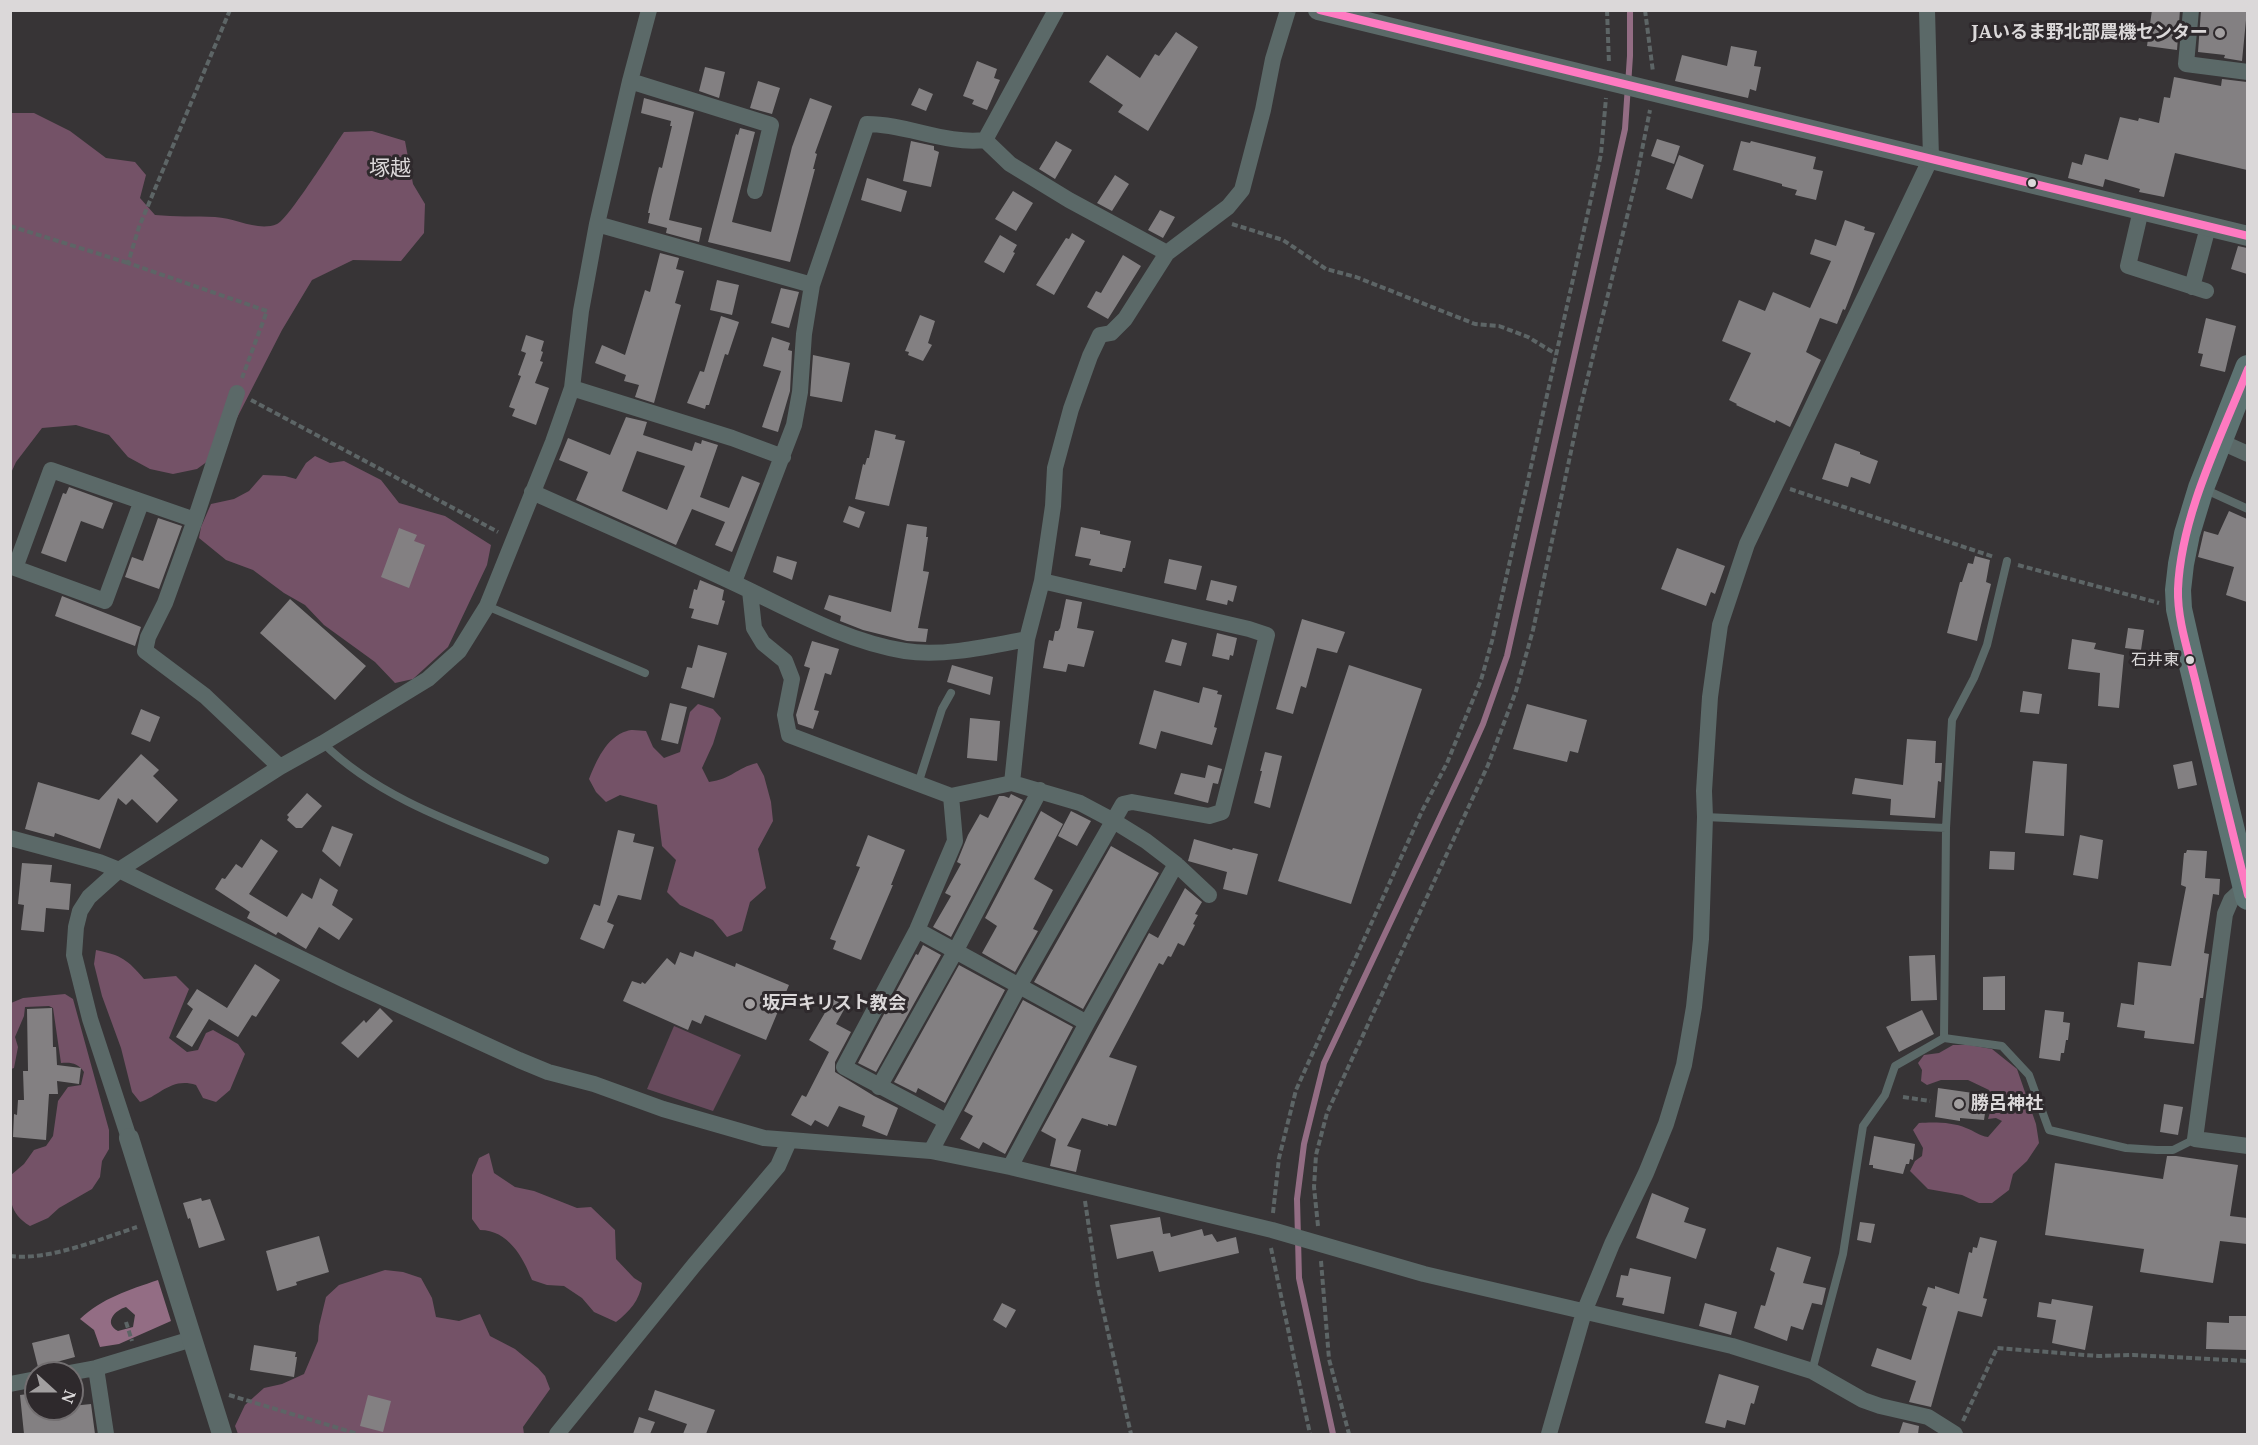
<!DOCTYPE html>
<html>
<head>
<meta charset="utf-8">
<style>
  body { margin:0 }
  #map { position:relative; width:2258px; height:1445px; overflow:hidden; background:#373436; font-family:"Noto Serif",serif }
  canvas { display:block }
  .frame { position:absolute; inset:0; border:12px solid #dbd8d9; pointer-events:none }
  .north { position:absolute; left:24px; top:1361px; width:60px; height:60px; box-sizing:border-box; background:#2e292c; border:2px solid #736f71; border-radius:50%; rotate:111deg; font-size:16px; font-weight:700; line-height:24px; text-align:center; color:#dbd8d9 }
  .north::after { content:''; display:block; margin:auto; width:21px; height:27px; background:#a29fa0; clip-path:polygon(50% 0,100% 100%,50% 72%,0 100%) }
</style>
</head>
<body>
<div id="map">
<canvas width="2258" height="1445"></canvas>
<div class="frame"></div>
<div class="north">N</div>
</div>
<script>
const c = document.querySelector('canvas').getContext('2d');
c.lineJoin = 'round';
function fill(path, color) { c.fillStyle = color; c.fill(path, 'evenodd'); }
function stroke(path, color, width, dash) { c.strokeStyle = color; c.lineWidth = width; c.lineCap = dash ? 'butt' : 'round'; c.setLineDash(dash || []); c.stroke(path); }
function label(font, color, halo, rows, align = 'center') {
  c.font = font + ' "Noto Serif","Noto Sans JP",serif'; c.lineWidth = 6; c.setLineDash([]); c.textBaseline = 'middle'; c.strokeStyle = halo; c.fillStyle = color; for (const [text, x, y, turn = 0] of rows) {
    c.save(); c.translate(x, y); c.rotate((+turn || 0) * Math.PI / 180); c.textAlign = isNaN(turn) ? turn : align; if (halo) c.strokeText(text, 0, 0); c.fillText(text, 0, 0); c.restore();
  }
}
fill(new Path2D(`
  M674,1026l67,29 -28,56 -66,-22z`), '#674a5c');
fill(new Path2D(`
  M11,113h23l36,18 36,27 29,4 11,13 -6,23 15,17c20,2 40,1 60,2 21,1 43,15 62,7 11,-4 57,-78 67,-92l28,-1 33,10 8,43 12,20 -1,29 -23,28 -48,-1 -41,20 -30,50 -63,123 -22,16 -24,5 -23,-5 -22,-12 -19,-22 -33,-10 -34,3 -26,34 -5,11z
  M315,456l15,7 14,-2 37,19 18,23 46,13 46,29 -4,20 -39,82 -35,32 -18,4 -20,-21 -51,-37 -19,-20 -21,-12 -31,-23 -27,-10 -27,-22 2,-11 10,-23 23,-5 15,-8 14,-16 22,1 11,3 10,-16z
  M698,704l15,5 8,9 -8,26 -11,24 7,14c23,-3 27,-14 48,-19l7,13 7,26 2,19 -15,28 8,39 -16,14 -8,29 -15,6 -14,-17 -33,-15 -13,-13 9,-32 -14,-14 -5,-41 -37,-10 -14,7 -10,-10 -7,-13c7,-17 17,-42 38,-48 5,-2 13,0 19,0l7,16 11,11 16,-6 10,-40z
  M96,950c25,5 32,10 48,29l32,-3 13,13 -20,49 18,14 11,-2 8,-17 7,-3 25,14 7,10 -15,36 -14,12 -13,-4 -7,-13c-25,-8 -36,11 -56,17l-8,-10 -11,-44 -19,-52 -8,-32z
  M65,994l8,5 36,131v19l-7,12 -2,16 -8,12 -33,19 -11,10 -18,8c-22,-14 -20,-27 -19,-51l13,-11 10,-14 12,-4 7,-10 5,-35 10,-14 13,-2 3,-13c-6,-9 -13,-10 -23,-9l-8,-55 -4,-2 -24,1 -1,9 -9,21 3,10 -4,21 -3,1v-66l12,-5z
  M1953,1045h16l23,4 25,20 19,55 3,19 -12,18 -14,13 -4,16 -17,13h-13l-17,-8 -34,-6 -18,-18 5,-10 7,-5 1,-8 -10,-18 6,-7c14,-1 34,-1 47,5 9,3 13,8 22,9l14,-16 -6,-3 -8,1 6,-20 -5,-9 -21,-10h-27l-14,5 -6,-4 1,-11 -4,-7 6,-8 15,-2z
  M489,1153l5,20 21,14 19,4 43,17 14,-1 24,23 1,29 18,19 8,5c-2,17 -13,29 -26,39l-22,-10 -12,-14 -18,-12 -17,-1 -15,-5c-9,-23 -24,-50 -52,-50l-8,-11v-44l7,-17z
  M385,1270l18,2 18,6 11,20 4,19 23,4 21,-7 10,22 25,13 23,19 7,8 5,13 -27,38 1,7h-286l-3,-8 10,-21 19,-17 18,-4 22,-10 14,-33 1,-15 7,-29 13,-12z`), '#745267');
fill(new Path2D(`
  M158,1280l13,41 -52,23 -19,3 -6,-17 -14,-11c22,-21 49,-29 78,-39zM126,1307l9,8 -2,12 -15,4c-15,-8 -3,-21 8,-24z`), '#936d84');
stroke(new Path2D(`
  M1333,1434l-34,-156 -2,-79 7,-55 20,-81 142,-301 17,-38 24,-68 118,-527 5,-73v-46`), '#936d84', 6);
fill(new Path2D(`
  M2152,10h28l-3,40 -30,-4z
  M2201,10h46l-5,51 -18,-3 1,-3 -27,-3z
  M1176,32l22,15 -50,84 -30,-19 5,-7 -34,-23 18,-27 33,23 15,-24 4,2z
  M1731,46l26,5 -3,15 7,1 -5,24 -6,-2 -2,9 -73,-17 7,-26 45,11z
  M977,61l20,8 -3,9 6,2 -13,30 -15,-6 2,-4 -11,-4z
  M705,67l20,5 -6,26 -20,-7z
  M2174,77l47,9 1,-7 25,3v88l-72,-17 -11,44 -25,-5 1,-3 -35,-10 -2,8 -35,-9 4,-16 10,3 3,-11 23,6 12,-43 18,4 1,-3 20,5 5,-26 6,1z
  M758,81l22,7 -8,26 -22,-6z
  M919,88l14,6 -7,17 -15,-6z
  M644,98l50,14 -25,108 33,8 -3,14 -33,-9 1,-5 -19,-5 2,-10h-2l4,-18 7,-28 3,1 10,-42h-2l1,-5 -30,-8z
  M810,98l22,8 -17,47 2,1 -4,15h2l-25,93 -82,-20 28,-108 2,1 2,-7 15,4 -23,90 39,10 21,-85z
  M1657,139l23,7 -6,18 -23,-8z
  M911,141l23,5v4l5,2 -8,35 -28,-6z
  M1056,141l16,9 -17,29 -16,-10z
  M1741,141l9,2 1,-2 65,16 -3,12 10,2 -7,29 -21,-5 2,-5 -15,-4v-2l-49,-14z
  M1679,155l25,10 -12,34 -26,-10z
  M1115,175l14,9 -17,27 -15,-8z
  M867,178l40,13 -6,21 -40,-12z
  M1013,191l20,12 -17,28 -21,-12z
  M1160,210l15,7 -12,21 -15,-8z
  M1845,220l20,7 -1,3 11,3 -30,77 -2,-1 -6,15 -17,-6 -14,34 15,8 -31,67 -14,-7 -1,3 -39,-18 1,-1 -8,-4 22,-47 -29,-12 17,-41 26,11 8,-19 37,16 21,-47 -21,-7 5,-15 21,7z
  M1072,233l13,8 -31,54 -18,-10 30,-47 3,1z
  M1000,235l17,10 -4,7 2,1 -11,20 -20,-11z
  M2238,246l9,2v26l-16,-5z
  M660,253l19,5 -3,11 8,2 -9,32 6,2 -27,98 -19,-6 4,-12 -15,-4 2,-6 -31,-12 7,-18 23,10 20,-65 5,2z
  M1123,255l18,11 -33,53 -21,-12 9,-16 5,2z
  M717,280l22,5 -7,30 -22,-5z
  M781,288l18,4 -10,36 -18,-5z
  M920,315l15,6 -7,22 4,2 -9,16 -15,-6 1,-3 -4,-1z
  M721,316l18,6 -11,33 -3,-1 -16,51h-3l-1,4 -18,-6 13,-32 4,1z
  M2206,318l30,8 -11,46 -25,-6 3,-12 -5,-1z
  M526,335l18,6 -3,10 2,1 -3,9 3,1 -8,21 14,5 -13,37 -24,-9 3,-7 -6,-2 12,-31 -3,-1 8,-22 -5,-2z
  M772,337l18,6 -2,7 4,1 -2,40 -12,41 -16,-5 19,-56 -18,-5z
  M813,355l37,8 -8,39 -32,-6z
  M626,417l21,5 -4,13 49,16 3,-9 6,2 1,-4 16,5 -18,52 29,11 13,-32 18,7 -28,69 -17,-7 10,-23 -33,-13 -16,36 -100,-45 12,-28 -29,-12 9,-22 42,17zM637,451l48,15 -18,44 -45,-19z
  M875,430l21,5 -1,4 10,2 -16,65 -34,-7 8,-35 2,1 2,-7h2z
  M1835,443l25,9v2l18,7 -8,23 -19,-7 -3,10 -26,-8z
  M69,487l44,16 -10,26 -22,-8 -15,41 -25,-9 22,-60 3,1z
  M849,506l16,6 -6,16 -16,-6z
  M2229,511l18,8v83l-21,-7 8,-28 -36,-10 6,-26 14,4z
  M158,518l24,8 -23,63 -34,-12 7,-20 11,4z
  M907,524l20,3 -1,10h2l-5,34 6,1 -11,56 10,1 -2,13 -19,-1 -44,-11 -23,-9 1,-5 -17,-7 5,-14 62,17z
  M1081,527l19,4v3l31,7 -6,27h-2l-1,4 -33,-7 2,-6 -16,-3z
  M399,528l18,7 -3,6 11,4 -16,43 -28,-11z
  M1677,548l48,18 -10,28 -4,-2 -5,14 -45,-17z
  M777,556l20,6 -5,18 -19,-8z
  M1975,556l15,4 -4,22 5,2 -14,57 -30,-8 13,-51h2l6,-19 5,1z
  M1169,559l33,7 -6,24 -32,-7z
  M700,580l24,10 -2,10 3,1 -7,24 -27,-7 3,-9 -5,-1 5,-19 3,1z
  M1211,580l26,6 -4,16 -5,-2 -1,5 -21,-5z
  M62,596l79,31 -6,19 -80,-30z
  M290,599l76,67 -31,34 -75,-67z
  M1066,599l16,3 -5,26 17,3 -10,36 -16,-3 -2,8 -23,-4 6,-28 4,1 2,-10h3l2,-3z
  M1302,619l43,13 -8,21 -20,-5 -11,40 -5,-2 -8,28 -17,-5z
  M2128,628l16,2 -3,20 -16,-2z
  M1217,633l20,5 -4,18 -3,-1 -1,5 -17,-4z
  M1172,639l15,4 -6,23 -16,-4z
  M2072,639l24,4 -2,6 30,6 -5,53 -21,-2 2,-33 -32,-4z
  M812,641l27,8 -8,26 -6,-2 -11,37 5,1 -6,18 -15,-5 -2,-9 14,-47 -6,-2z
  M698,645l29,8 -13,45 -33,-10 6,-21 5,1z
  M952,665l41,12 -3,18 -43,-13z
  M1349,665l73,24 -71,215 -73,-23z
  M1203,687l15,4 -1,3 5,1 -8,32 3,1 -5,17 -51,-14 -5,18 -17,-5 15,-54 45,13z
  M2023,691l19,3 -3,20 -19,-2z
  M670,703l17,4 -9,37 -17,-4z
  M1527,704l60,16 -9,33 -8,-2 -3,11 -54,-13z
  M141,709l19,8 -10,25 -19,-8z
  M970,718l30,3 -3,40 -30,-3z
  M1907,739l29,2 -1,22h7l-1,19 -3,-1 -3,37 -45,-3 1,-16 -39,-5 3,-16 48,7z
  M1265,752l17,4 -12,52 -16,-5 8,-32h-2z
  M141,754l18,16 -6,6 25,24 -21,23 -25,-24 -6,6 -8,-7 -18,51 -45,-16 -1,4 -29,-8 13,-47 61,18z
  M2033,761l34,3 -3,72 -39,-3z
  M2192,761l5,24 -19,4 -5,-24z
  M1208,765l14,4 -4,15 -5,-1 -5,20 -34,-9 7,-21 24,5z
  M307,793l15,13 -20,22h-6l-9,-8 2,-3 -2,-2z
  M1011,794l12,6 -72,137 -18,-10 18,-31 -6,-3 16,-29 -4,-2 11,-27 12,-21 8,4 11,-22h5l5,2z
  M1041,811l22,13 -29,55 19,11 -20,39 5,2 -23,41 -33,-19 15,-27 -12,-8z
  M1071,811l20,10 -14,25 -19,-10z
  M332,826l21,8 -13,33 -18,-16z
  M618,830l17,4 -2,8 21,5 -13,53 -23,-5 -11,27 7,3 -10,24 -24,-10 14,-35 6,2z
  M868,835l37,15 -14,35h2l-32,75 -28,-11 3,-8 -6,-2 30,-72 -4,-1z
  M2080,835l23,5 -5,39 -25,-4z
  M261,839l17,12 -29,43 38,23 15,-24 10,6 8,-21 18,12 -6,15 21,14 -14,21 -20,-13 -13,22 -28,-17 -2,3 -29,-17 3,-6 -35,-23 7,-11 3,1 11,-15 6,4z
  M1194,839l38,11 1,-2 25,6 -11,41 -24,-6 4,-17 -39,-11z
  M1111,846l48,27 -76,136 -49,-27z
  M2187,850l20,1 -2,27 15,1 -1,16 -6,-1 -9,59 5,1 -6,44h-3l-6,46 -50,-6 1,-7 -28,-4 4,-24 13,2 4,-43 33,4 15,-79 -5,-2 3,-32h2z
  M1990,851l25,1 -1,18 -25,-1z
  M22,863l30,2 -2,17 21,2 -2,26 -23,-2 -2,24 -23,-2 3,-25 -6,-1z
  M1185,888l17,14 -7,12 3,1 -5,9 2,1 -11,21 -6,-3 -7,14 -3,-1 -5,9 -4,-2 -50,94 28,9 -21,60 -8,-2v2l-26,-8 -15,28 14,4 -5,22 -26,-6 6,-27 -15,-8 108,-198 9,5z
  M923,945l18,10 -65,117 -18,-9 58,-109 2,1z
  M695,951l40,16 1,-4 53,22 -23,55 -61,-25 -4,9 -9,-4 -4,10 -65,-29 9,-20 9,3 1,-2 3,2 22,-26 8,7 5,-13 13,5z
  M1935,955l2,45 -26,1 -2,-45z
  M255,964l25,16 -24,37 -4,-2 -14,22 -29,-18 -17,28 -16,-10 17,-28 -6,-5 10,-15 30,19z
  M959,965l46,25 -60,113 -27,-15 -2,5 -22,-11z
  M2005,976v34h-22v-33z
  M833,999l13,7 -10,18 15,8 -16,30v10l39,24 24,12 -11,28 -25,-10 3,-10 -26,-10 -11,21 -13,-7 -4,6 -20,-11 11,-20 4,2 23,-45 -20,-12z
  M1023,1000l50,27 -68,127 -22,-12 -4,7 -19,-10 13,-23 -9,-5z
  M52,1008l1,39h3l1,18 24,3 -2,16 -22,-3 1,13h-9l-3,46 -33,-3 1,-23 3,1 1,-15h6l-1,-29h5l-1,-62z
  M380,1008l13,13 -35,37 -17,-15 23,-23 2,3z
  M1922,1010l12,24 -35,18 -13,-25z
  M2045,1010l19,2 -1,10 7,1 -2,17h-2l-2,13h-3l-1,8 -21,-3z
  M1938,1088l35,5 -1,4 15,3 -3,20 -24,-2v3l-25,-4z
  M2164,1104l19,3 -5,28 -18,-3z
  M1874,1136l41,8 -2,16 -3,-1 -1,5h-3l-3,10 -30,-6v-3h-4z
  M2167,1156h9l62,9 -8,51 17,2v26l-27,-3 -7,42 -73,-11 4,-23 -99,-14 10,-72 108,16z
  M1652,1193l37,15 -5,14 22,7 -10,30 -60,-21z
  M201,1198l1,3 8,-2 15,41 -26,8 -9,-30 -2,1 -5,-16z
  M1160,1217l3,17 7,-1 1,4 31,-8 2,7 8,-2 5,8 19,-5 3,16 -80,19 -6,-21 -36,8 -7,-34z
  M1860,1222l15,2 -4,19 -14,-3z
  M319,1236l10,36 -33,10 1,3 -20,6 -11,-40z
  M1980,1237l17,4 -14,57 4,1 -5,18 -24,-6 -27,96 -22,-5 7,-21 -45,-15 6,-18 34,12 16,-53 -5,-2 6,-18 7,2v-3l24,8 10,-42 3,1 1,-6 4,1z
  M1777,1247l34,10 -8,26 23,5 -4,17 -10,-2 -9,27 -12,-4 -4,15 -33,-13 7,-23 4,1 10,-33 -5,-3z
  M1630,1268l41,9 -7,37 -42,-9 2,-7 -8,-1 5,-22 7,1z
  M2052,1299l41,7 -8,44 -33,-7 4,-23 -19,-3 2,-15 12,2z
  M1002,1303l14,7 -10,18 -13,-8z
  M1705,1303l32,9 -6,23 -32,-9z
  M2229,1316h18v34l-41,-1 1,-27 22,1z
  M69,1334l6,23 -37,10 -6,-24z
  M254,1345l42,7 -1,5h2l-3,20 -44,-7z
  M1719,1374l40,12 -5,18 -3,-1 -6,22 -18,-5 -2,8 -20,-5z
  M655,1390l60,20 -9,24h-23l4,-10 -39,-14z
  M36,1393v16h36v-3l19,-2 4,30h-71l-4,-39z
  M368,1395l23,6 -8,31 -23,-6z
  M639,1417l16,5 -5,12h-17z
  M1903,1422l16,4 -1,8h-19z`), '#838082');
stroke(new Path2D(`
  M230,10l-91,217 -11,36 139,48 -25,67
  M1607,10l2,54
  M1645,10l8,62
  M1232,224l51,16 43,29 30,8 119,47 24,2 29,11 28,17
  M10,226l118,37
  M251,400l247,132
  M1790,489l204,68
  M2018,565l141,38
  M1903,1097l27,4
  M1085,1201l13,87 33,146
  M1273,1213l6,-55 17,-68 126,-279 25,-48 34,-83 11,-39 109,-487 5,-56
  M1318,1226l-4,-39 2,-32 11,-42 161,-348 28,-74 17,-61 47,-221 56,-229 14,-70
  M1271,1248l39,186
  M10,1256c39,5 90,-17 127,-29
  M1321,1261l8,98 20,75
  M126,1322l6,19
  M229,1395l129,39
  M1963,1421l34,-73 101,8 35,-1 115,6`), '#5d6566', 4, [6, 3]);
stroke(new Path2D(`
  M2204,489l44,20
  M487,606l158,67
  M323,743c58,58 148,86 222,117
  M918,784l24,-75 9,-16
  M1705,817l241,11
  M1944,1038l58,8 27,29 20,55 77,18 31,2h16l22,-11
  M1812,1371l31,-117 20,-128 22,-31 10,-29 49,-28 2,-210 6,-108 22,-42 13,-33 20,-84`), '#5b6968', 8);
stroke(new Path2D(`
  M2191,10l-5,54 62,8
  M630,81l141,44 -16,66
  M985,140l71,-130
  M2141,210l-13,56 78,25
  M597,224l215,61
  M2192,287l16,-60
  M572,388l160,50 51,19
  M2219,441l29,13
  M532,492c67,30 134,59 200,90 56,26 111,59 173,69 38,6 85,-5 122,-12
  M141,503l-36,98 -90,-33 36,-98 144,50 42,-127
  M195,520l-30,83 -17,34 -3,14 60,45 75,71
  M734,582l60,-157 6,-33 4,-58 8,-49 55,-161c40,0 79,21 118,16l25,24 59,36 98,53
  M750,591l4,37 9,15 22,18 7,18 -7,36 4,20 162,61 61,-13 68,20 32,17 34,21 30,23 33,31
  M1012,783l15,-144 15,-58 11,-75 2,-38 16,-59 19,-53 10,-21 11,-2 14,-14 42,-66 61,-46 14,-17 21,-80 10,-51 15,-49
  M10,838l89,24 20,8 226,110 174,80 29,12 46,12 69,25 101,29 167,13 79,16 262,63 152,44 308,72 80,25 51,29 17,6 48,11 27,17
  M2244,888l-13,12 -6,14 -30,225 53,7
  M917,930l170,93
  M879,1087l77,-137 84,-160
  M946,1121l-102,-54 73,-137 38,-89 -4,-45
  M129,1138l-39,-119 -16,-64 2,-28 4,-16 9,-14 30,-27 161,-103 43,-24 105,-64 31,-28 28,-45 66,-164 19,-54 9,-77 16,-87 33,-143 19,-71
  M931,1151l88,-165 104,-182 9,-2 77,14 13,-4 45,-177 -18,-6 -207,-48
  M1010,1167l77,-144 89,-159
  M96,1368l10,66
  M69,1373l27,-5 96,-29
  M10,1384l26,-5
  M557,1434l138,-170 83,-98 11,-25
  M1549,1434l35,-122 28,-68 34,-71 20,-49 18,-59 10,-58 7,-68 4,-122 -1,-26 6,-94 10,-72 27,-81 184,-386 -4,-148`), '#5b6968', 16);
stroke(new Path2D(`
  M1318,10l930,226
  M129,1138l93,296`), '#5b6968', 20);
stroke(new Path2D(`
  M2248,368l-47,120 -14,46 -6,30 -3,26 1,19 10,44 59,244`), '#5d7372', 26);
stroke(new Path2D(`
  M1320,10l928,226
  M2248,369c-27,68 -67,146 -70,220 -1,34 13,70 20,103 17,67 33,135 50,203`), '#fe7ac1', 8);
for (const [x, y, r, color] of [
  [2220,33,6,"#a29fa0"],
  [2032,183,5,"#dbd8d9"],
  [2190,660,5,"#dbd8d9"],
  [750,1004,6,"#a29fa0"],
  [1959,1104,6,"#a29fa0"]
]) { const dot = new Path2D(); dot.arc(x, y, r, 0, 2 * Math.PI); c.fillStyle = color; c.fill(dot); stroke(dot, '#2e292c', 2); }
label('16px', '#dbd8d9', '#2e292c', [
  ["石井東",2179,660]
], 'right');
label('bold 18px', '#dbd8d9', '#2e292c', [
  ["JAいるま野北部農機センター",2208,33,"right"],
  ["坂戸キリスト教会",762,1004],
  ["勝呂神社",1971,1104]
], 'left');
label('21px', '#dbd8d9', '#2e292c', [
  ["塚越",390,169]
]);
</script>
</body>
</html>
